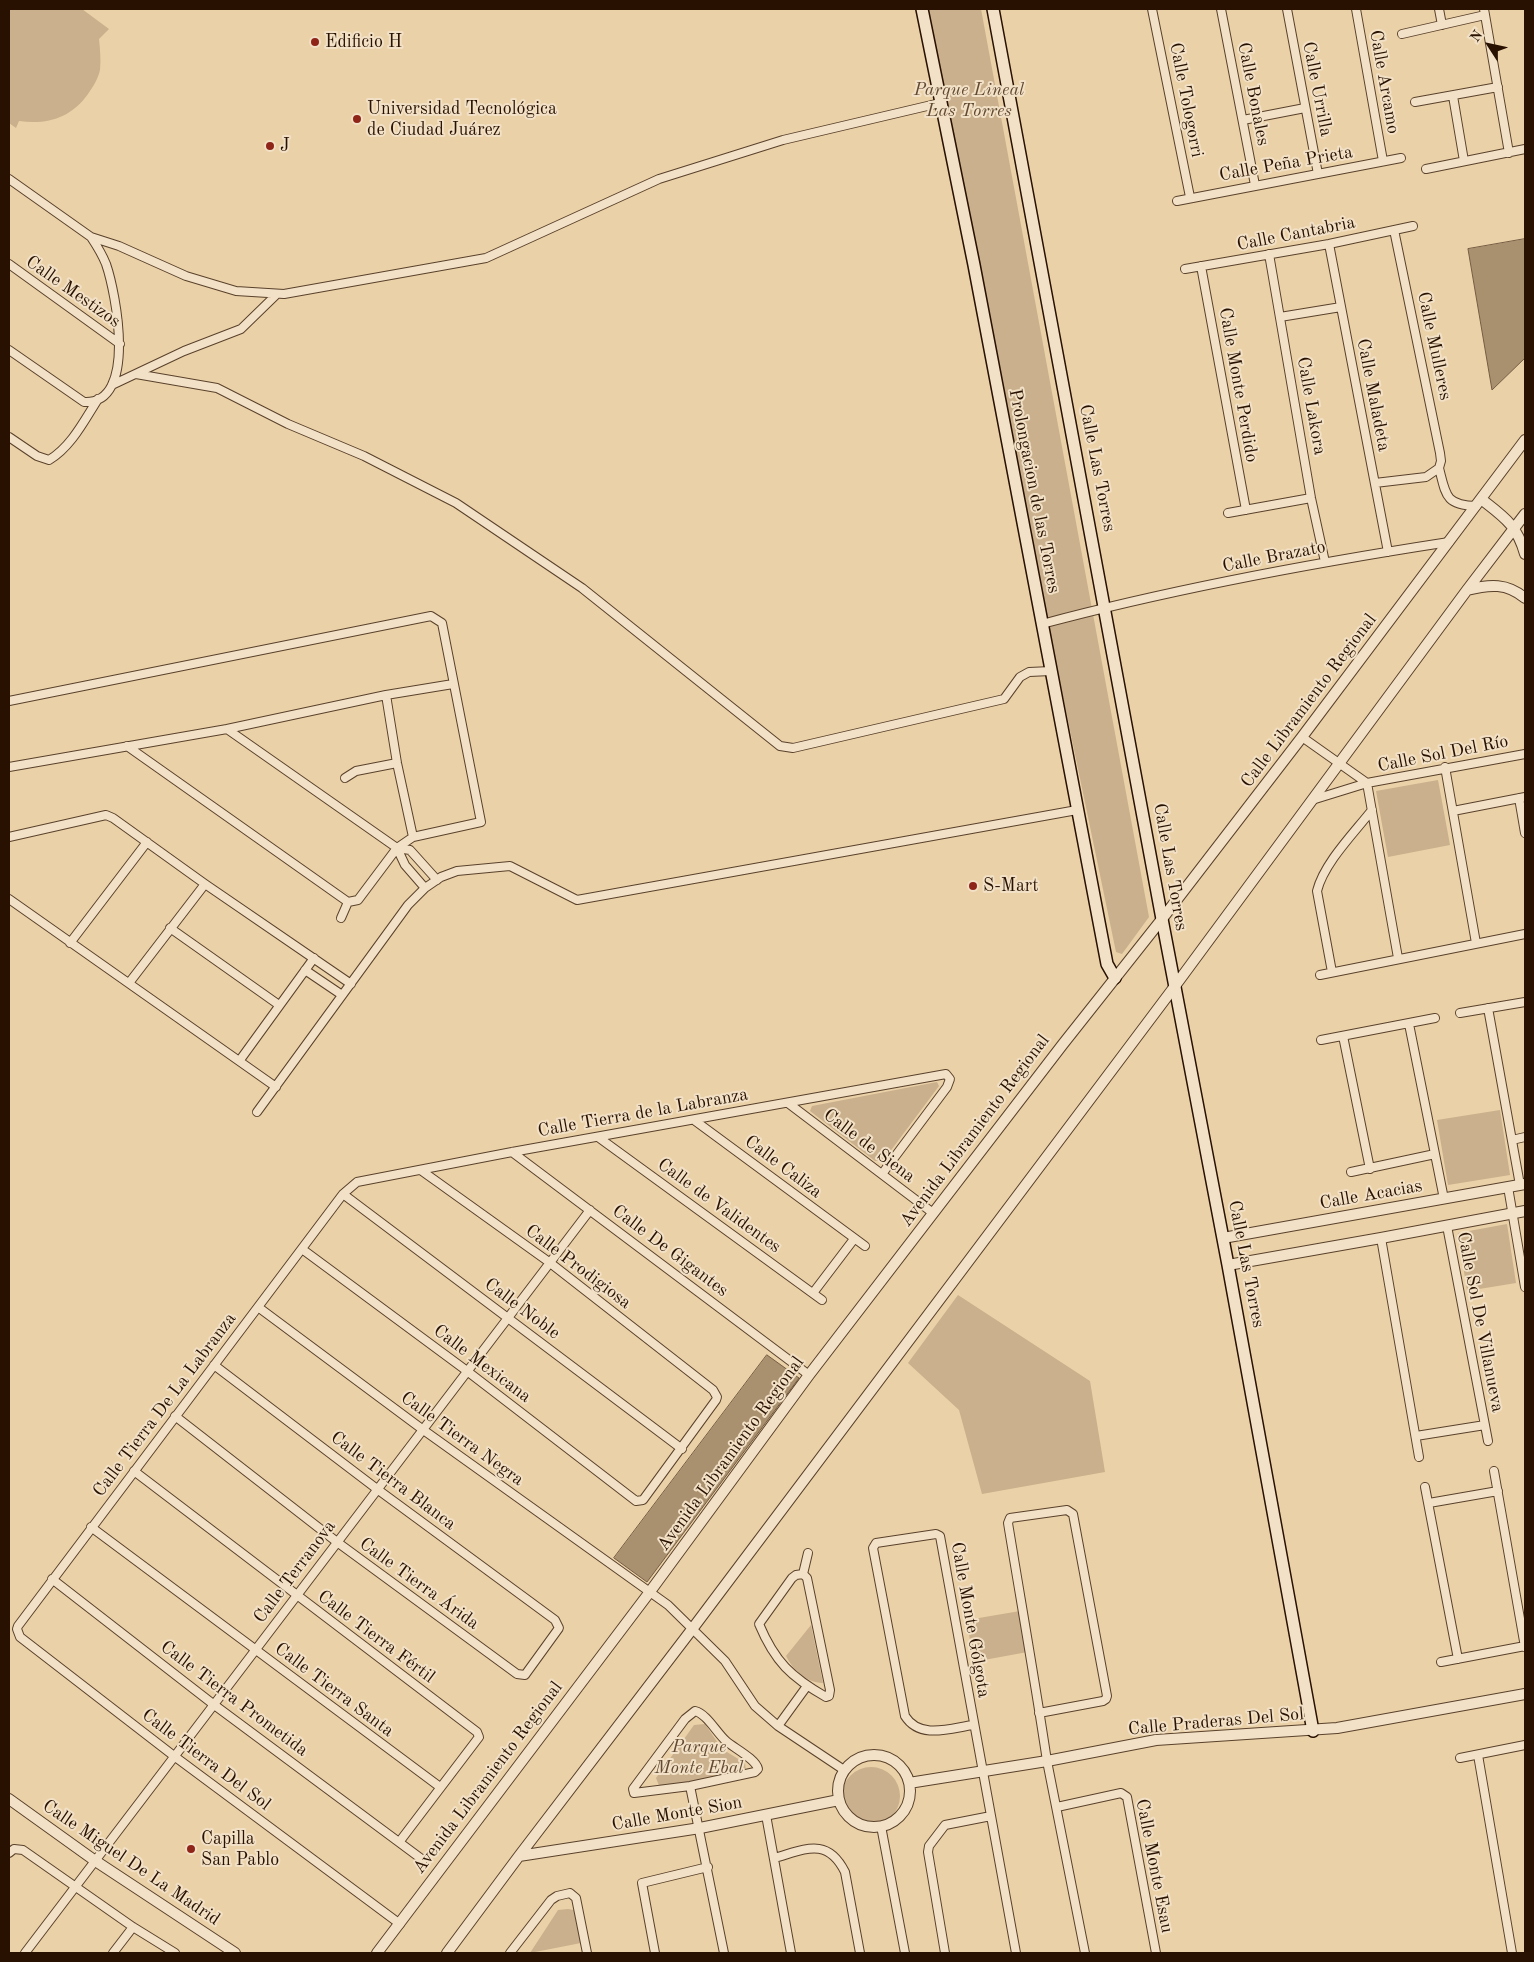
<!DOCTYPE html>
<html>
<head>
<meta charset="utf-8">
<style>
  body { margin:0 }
  #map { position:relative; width:1534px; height:1962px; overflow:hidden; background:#ebd1a8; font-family:"Old Standard TT",serif }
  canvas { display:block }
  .frame { position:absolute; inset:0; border:10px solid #281101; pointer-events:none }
  .north { position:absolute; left:1464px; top:20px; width:50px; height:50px; -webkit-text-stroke:4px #f2e1c6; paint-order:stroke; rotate:305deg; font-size:14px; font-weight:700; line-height:20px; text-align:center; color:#281101 }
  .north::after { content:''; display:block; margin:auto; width:18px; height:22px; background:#281101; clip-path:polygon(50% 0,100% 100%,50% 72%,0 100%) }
</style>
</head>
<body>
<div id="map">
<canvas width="1534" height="1962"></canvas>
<div class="frame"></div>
<div class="north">N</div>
</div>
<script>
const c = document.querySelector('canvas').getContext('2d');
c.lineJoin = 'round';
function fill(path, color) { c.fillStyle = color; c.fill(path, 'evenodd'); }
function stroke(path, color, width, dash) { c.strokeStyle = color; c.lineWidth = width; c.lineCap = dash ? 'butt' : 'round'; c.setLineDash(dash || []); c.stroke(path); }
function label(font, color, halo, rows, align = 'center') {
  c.font = font + ' "Old Standard TT",serif'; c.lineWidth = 4; c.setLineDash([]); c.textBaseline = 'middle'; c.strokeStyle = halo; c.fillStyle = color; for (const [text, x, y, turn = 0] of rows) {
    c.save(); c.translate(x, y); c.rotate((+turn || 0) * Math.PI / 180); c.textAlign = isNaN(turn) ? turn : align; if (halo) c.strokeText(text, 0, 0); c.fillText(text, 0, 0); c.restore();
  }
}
fill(new Path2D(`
  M9,9h73l27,20 -10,10c1,10 2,20 1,31 -2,9 -7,17 -12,24 -17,24 -41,31 -69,27l-3,7 -7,-5z
  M927,9h54l168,908 -27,37 -6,-2 -176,-849z
  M1438,780l12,65 -62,12 -12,-66z
  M937,1082l2,4 -56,75h-8l-65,-50 2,-5z
  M1500,1110l10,65 -62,10 -11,-65z
  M1507,1224l9,59 -49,8 -9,-58z
  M958,1295l132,86 15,91 -123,22 -23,-84 -51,-47z
  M1026,1610l7,41 -60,11 -6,-42z
  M811,1625l12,58c-18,-1 -29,-12 -37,-27z
  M705,1724l17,25 23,14 1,8 -86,17 -4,-10 38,-53z
  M842 1796a29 29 0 1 1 58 0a29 29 0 1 1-58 0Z
  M568,1909l6,1 7,33 -51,10 28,-43z`), '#cab08c');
const water = new Path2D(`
  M1525,239v119l-33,32 -24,-141z
  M767,1355l32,23 -152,204 -33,-24z`);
fill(water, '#a9906f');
stroke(water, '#755d43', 1);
const minor = new Path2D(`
  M1152,9l38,188
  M1221,9l34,176
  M1287,9l31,165
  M1356,9l27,152
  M1439,9l3,16
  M1484,9l25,144
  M1402,34l83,-19
  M1453,96l11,65
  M1415,102l83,-15
  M1243,120l62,-12
  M1426,169l99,-20
  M9,179l82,58c6,9 11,17 15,27 10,29 32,141 -22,138l-75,-52
  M1177,201l224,-43
  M1394,230l46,223 1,8 -2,7
  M91,237l28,9 67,30 50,15 48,3 202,-36 173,-79 124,-39 157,-37
  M1329,244l59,308
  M1269,254l42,244 14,64
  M9,264l111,80
  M1201,266l45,244
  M1185,269l144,-25 84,-18
  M1280,317l61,-10
  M136,374l81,14 71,36 76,32 92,47 126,85 198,158 13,2 211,-49 16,-22 9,-5 22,-1
  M112,385l72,-34 57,-22 36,-35
  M9,437l28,19 12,4c22,-13 35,-39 49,-61
  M1439,468c7,27 6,37 37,38
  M1375,483l51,-6 13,-9
  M1228,513l83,-15
  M1042,624c134,-36 271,-61 407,-82
  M386,695l11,68 16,74
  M9,701l422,-85 11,7 39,199 -68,15 -16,11 -39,52 -10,2 -7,16
  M1302,737l65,46
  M127,746l221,156
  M9,767l218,-38
  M1445,767l31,176
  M345,778l11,-7 41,-8
  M1367,783l31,175
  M1519,798l6,35
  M1312,800l55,-17 158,-29
  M1453,811l72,-14
  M9,837l97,-22 7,3 92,66 146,100
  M397,848l8,17 20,23
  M437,880l-27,-30 -13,-2 -170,-119 159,-34 67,-11
  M9,899l267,188
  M170,928l109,77
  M70,943l77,-101
  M305,970l37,25
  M1332,972l-15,-81c7,-28 37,-58 55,-81
  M1320,975l205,-41
  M129,983l76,-99
  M1488,1008l32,177
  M1460,1013l65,-11
  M1409,1024l35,175
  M1343,1036l27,133
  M1321,1040l114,-22
  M240,1060l74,-102
  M788,1103l145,110
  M257,1112l151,-207 17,-17 16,-11 16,-6 53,-5 67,34 500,-90
  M694,1120l171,126
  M598,1137l224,163
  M1512,1140l13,-3
  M512,1152l297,223
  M1351,1172l84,-18
  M1508,1187l17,100
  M343,1194l339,255
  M1447,1226l41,215
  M1381,1238l38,219
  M302,1249l165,122 169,130 7,-1 73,-100 1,-3 -4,-7 -164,-128 -127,-91
  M813,1293l41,-54
  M258,1307l164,122 246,176 57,56 30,45 23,20 66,44
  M175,1416l162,126 180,132 8,1 34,-47 -4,-8 -178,-131 -163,-124
  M1416,1436l69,-11
  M134,1471l343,261 2,5 -79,104
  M1494,1471l31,176
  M1425,1487l33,172
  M1429,1503l69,-12
  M91,1527l349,260
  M803,1574l-7,1 -4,3 -33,46c16,38 32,53 67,73l3,-1 1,-6 -23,-112 -4,-4 5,-21
  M52,1579l161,125 210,156
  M1441,1662l84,-16
  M695,1711c12,3 21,21 31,30 8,7 30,18 32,28l-3,3 -65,14 -56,7 -1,-4 52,-70z
  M1039,1713l64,-12 3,-2 1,-3 -34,-182 -6,-4 -57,8 -2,5c13,79 27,158 39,238l38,192
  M973,1725c-22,3 -53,15 -68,-9l-32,-168 3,-5 60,-9 4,2 76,417
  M778,1726l29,-40
  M1478,1755l34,198
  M1460,1758l65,-13
  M690,1786l34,167
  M1057,1807l64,-14 6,4 29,156
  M766,1815l25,138
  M881,1826l24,127
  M9,1853l5,-4 9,1 110,77 42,26
  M774,1858c30,-8 53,-22 71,14l15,81
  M400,1924l-226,-168 -154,-119 -3,-8 1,-3 325,-432 14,-12 155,-30 434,-78 4,5 -3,8 -65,87
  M25,1953l565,-743
  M113,1953l20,-26
  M510,1953l41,-53 6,-4 13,-3 6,5 11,55
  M655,1953l-13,-70 66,-16
  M945,1953l-17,-101 1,-6 16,-21 46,-9`);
const tertiary = new Path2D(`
  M1481,499c23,18 36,26 44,55
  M1467,590c23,-6 40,-7 58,8
  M1223,1238l302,-54
  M1228,1265l153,-27 144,-27
  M838 1791a36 36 0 1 1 72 0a36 36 0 1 1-72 0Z
  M909,1783l138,-22 109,-21 181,-12 188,-34
  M9,1799l85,61 141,93
  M519,1856l181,-28 139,-28
  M377,1953l272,-360 160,-218 254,-331 99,-125 140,-182 223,-297
  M447,1953l72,-97 174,-228 482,-642 292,-396 58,-76`);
const secondary = new Path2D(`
  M922,9l52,256 133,699 8,14
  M993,9l169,910 66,346 85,466`);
stroke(minor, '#59412b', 10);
stroke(tertiary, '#59412b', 12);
stroke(secondary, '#281101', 14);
stroke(minor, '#f2e1c6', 8);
stroke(tertiary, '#f2e1c6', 10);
stroke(secondary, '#f2e1c6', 11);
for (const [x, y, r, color] of [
  [315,42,5,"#8f2418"],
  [357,119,5,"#8f2418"],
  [270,146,5,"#8f2418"],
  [973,886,5,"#8f2418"],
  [191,1849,5,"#8f2418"]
]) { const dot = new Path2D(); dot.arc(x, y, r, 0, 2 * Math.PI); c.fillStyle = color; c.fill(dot); stroke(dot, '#f2e1c6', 2); }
label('18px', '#281101', '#f2e1c6', [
  ["Edificio H",325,42],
  ["Universidad Tecnológica",367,109],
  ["de Ciudad Juárez",367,130],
  ["J",280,146],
  ["S-Mart",983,886],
  ["Capilla",201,1839],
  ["San Pablo",201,1860]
], 'left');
label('18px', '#281101', '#f2e1c6', [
  ["Calle Arcamo",1384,82,80],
  ["Calle Urrilla",1317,89,79],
  ["Calle Bonales",1253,94,79],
  ["Calle Tologorri",1186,100,79],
  ["Calle Peña Prieta",1286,164,-10],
  ["Calle Cantabria",1296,234,-11],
  ["Calle Mestizos",73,292,35],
  ["Calle Mulleres",1434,346,78],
  ["Calle Monte Perdido",1238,385,80],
  ["Calle Maladeta",1373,395,79],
  ["Calle Lakora",1311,406,80],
  ["Calle Las Torres",1097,468,79],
  ["Prolongacion de las Torres",1034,491,79],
  ["Calle Brazato",1274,557,-11],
  ["Calle Libramiento Regional",1309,701,-53],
  ["Calle Sol Del Río",1443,754,-11],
  ["Calle Las Torres",1170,867,80],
  ["Calle Tierra de la Labranza",643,1113,-10],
  ["Avenida Libramiento Regional",975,1131,-53],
  ["Calle de Siena",869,1146,37],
  ["Calle Caliza",783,1167,37],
  ["Calle Acacias",1371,1195,-10],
  ["Calle de Validentes",719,1206,36],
  ["Calle De Gigantes",670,1251,37],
  ["Calle Las Torres",1246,1264,79],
  ["Calle Prodigiosa",578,1267,37],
  ["Calle Noble",522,1309,37],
  ["Calle Sol De Villanueva",1480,1322,79],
  ["Calle Mexicana",482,1364,37],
  ["Calle Tierra De La Labranza",165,1405,-53],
  ["Calle Tierra Negra",462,1439,36],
  ["Avenida Libramiento Regional",731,1454,-54],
  ["Calle Tierra Blanca",393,1481,37],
  ["Calle Terranova",295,1572,-53],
  ["Calle Tierra Árida",419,1584,36],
  ["Calle Monte Gólgota",970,1620,80],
  ["Calle Tierra Fértil",376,1637,37],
  ["Calle Tierra Santa",334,1690,37],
  ["Calle Tierra Prometida",234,1699,37],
  ["Calle Praderas Del Sol",1216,1722,-5],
  ["Calle Tierra Del Sol",206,1760,37],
  ["Avenida Libramiento Regional",488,1778,-53],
  ["Calle Monte Sion",677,1814,-10],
  ["Calle Miguel De La Madrid",131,1863,34],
  ["Calle Monte Esau",1154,1866,79]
]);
label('italic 18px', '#614932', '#f2e1c6', [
  ["Parque Lineal",969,90],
  ["Las Torres",969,111],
  ["Parque",699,1747],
  ["Monte Ebal",699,1768]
]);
</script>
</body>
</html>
